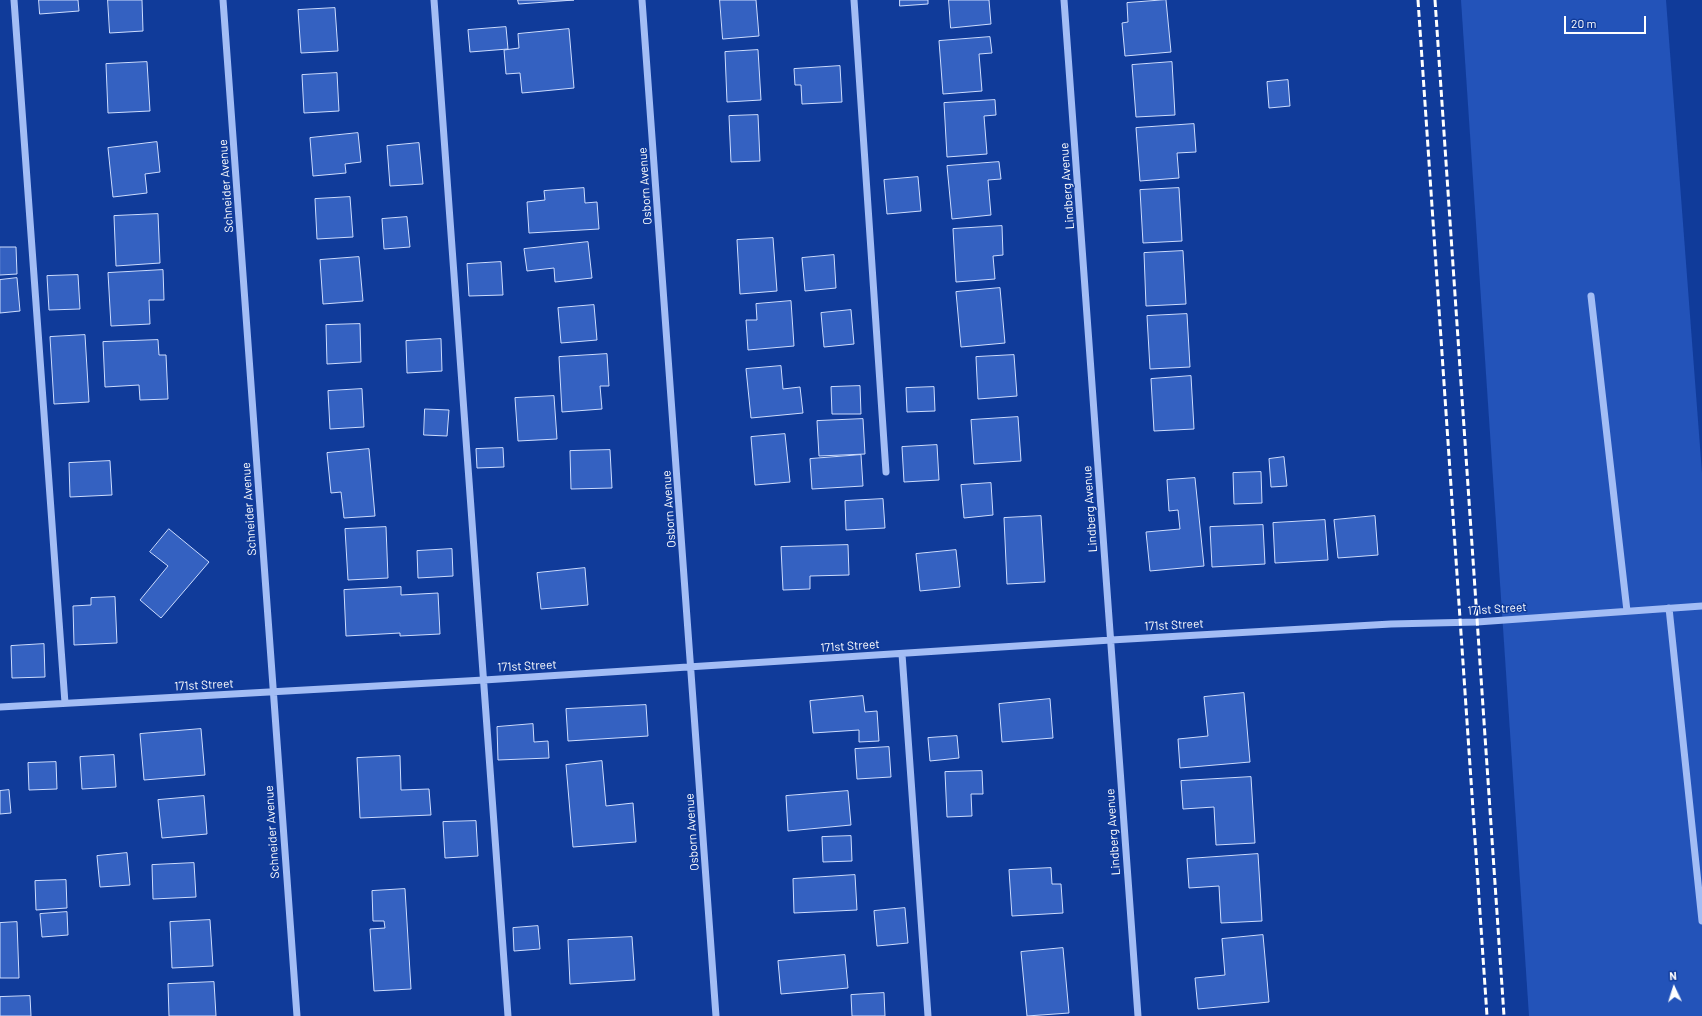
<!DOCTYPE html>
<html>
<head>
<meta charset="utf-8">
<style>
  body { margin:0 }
  #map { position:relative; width:1702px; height:1016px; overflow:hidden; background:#103b9a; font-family:Barlow,sans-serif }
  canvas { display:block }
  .north { position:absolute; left:1654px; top:968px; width:40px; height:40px; -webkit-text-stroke:3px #103b9a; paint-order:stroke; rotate:356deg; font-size:11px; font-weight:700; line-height:16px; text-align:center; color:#fff }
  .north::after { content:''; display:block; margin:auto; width:14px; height:18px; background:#fff; clip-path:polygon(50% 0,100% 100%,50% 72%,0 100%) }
  .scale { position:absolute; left:1564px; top:16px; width:82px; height:18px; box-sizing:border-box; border:2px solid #fff; border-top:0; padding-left:5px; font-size:12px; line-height:14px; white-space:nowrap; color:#fff; -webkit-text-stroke:3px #103b9a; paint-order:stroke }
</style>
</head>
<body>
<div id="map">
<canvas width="1702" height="1016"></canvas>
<div class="north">N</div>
<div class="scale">20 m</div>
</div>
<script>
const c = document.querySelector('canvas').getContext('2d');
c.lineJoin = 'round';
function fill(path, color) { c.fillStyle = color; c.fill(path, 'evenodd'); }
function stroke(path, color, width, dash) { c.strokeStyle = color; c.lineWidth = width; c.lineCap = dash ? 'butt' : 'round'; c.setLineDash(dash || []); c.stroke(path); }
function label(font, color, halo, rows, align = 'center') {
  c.font = font + ' Barlow,sans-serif'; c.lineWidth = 3; c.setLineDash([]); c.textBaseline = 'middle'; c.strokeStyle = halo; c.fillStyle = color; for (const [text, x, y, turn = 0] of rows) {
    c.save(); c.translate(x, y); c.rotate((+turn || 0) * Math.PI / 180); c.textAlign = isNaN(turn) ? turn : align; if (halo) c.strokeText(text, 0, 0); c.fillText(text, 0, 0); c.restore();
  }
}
fill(new Path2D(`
  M1461,0h205l36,473v543h-173z`), '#2353b9');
const building = new Path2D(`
  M39,0h39l1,11 -39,3z
  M108,0h34l1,31 -33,2z
  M518,0h56l-55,4z
  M720,0h36l3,36 -36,3z
  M900,0h28v4l-28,2z
  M949,0h40l2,24 -40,4z
  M1166,0l5,52 -46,4 -3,-33 6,-1 -1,-19z
  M335,8l3,43 -37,2 -3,-43z
  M506,27l2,22 -38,3 -2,-22z
  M569,29l5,59 -52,5 -2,-20 -14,1 -2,-24 15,-2 -1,-14z
  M990,37l2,16 -13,1 3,37 -39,3 -4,-53z
  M758,50l3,50 -34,2 -2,-50z
  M147,62l3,49 -42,2 -2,-49z
  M1172,62l3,53 -39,2 -4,-52z
  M840,66l2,36 -40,2 -1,-19h-6l-1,-16z
  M337,73l2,38 -35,2 -2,-38z
  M1288,80l2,26 -21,2 -2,-26z
  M995,100l1,15 -12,1 3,38 -40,3 -3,-54z
  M758,115l2,46 -29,1 -2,-46z
  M1194,124l2,28 -19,1 2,25 -39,3 -4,-53z
  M358,133l3,29 -16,2 1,9 -33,3 -3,-38z
  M157,142l3,30 -15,2 2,19 -34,4 -5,-49z
  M419,143l4,41 -33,2 -3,-40z
  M999,162l2,17 -13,1 3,35 -39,4 -5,-53z
  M918,177l3,34 -34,3 -3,-34z
  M584,188l1,15 12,-1 2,27 -70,4 -2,-31 18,-2 -1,-9z
  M1179,188l3,53 -39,2 -3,-53z
  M350,197l3,40 -36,2 -2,-40z
  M158,214l2,49 -44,3 -2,-50z
  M407,217l3,30 -26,2 -2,-30z
  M1002,226l1,29 -10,1 2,23 -39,3 -3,-53z
  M773,238l4,53 -37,3 -3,-54z
  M588,242l4,36 -37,4 -1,-14 -27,3 -3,-22z
  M0,247h16l1,27 -17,1z
  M1183,251l3,53 -40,2 -2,-53z
  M834,255l2,33 -31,3 -3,-33z
  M359,257l4,44 -40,3 -3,-44z
  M501,262l2,33 -34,1 -2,-32z
  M163,270l1,30h-15l1,24 -39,2 -3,-53z
  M78,275l2,34 -31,1 -2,-34z
  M17,278l3,33 -20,2v-33z
  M1000,288l5,55 -44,4 -5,-55z
  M791,301l3,45 -46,4 -2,-30h11l-1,-16z
  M594,305l3,35 -36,3 -3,-35z
  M851,310l3,34 -30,3 -3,-34z
  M1187,314l3,53 -40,2 -3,-53z
  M360,324l1,38 -34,2 -1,-39z
  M85,335l4,67 -35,2 -4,-67z
  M441,339l1,32 -35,2 -1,-32z
  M158,340l1,15h7l2,44 -28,1 -1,-15 -34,2 -2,-45z
  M607,354l2,32h-9l2,23 -40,3 -3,-55z
  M1014,355l3,41 -39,3 -2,-42z
  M781,366l2,23 17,-2 3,26 -52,5 -5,-49z
  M1191,376l3,53 -40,2 -3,-52z
  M860,386l1,28h-29l-1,-27z
  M934,387l1,24 -28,1 -1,-24z
  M362,389l2,38 -34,2 -2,-38z
  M554,396l3,43 -39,2 -3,-43z
  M425,409l24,1 -2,26 -23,-1z
  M1018,417l3,44 -47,3 -3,-44z
  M863,419l2,35 -46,2 -2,-35z
  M785,434l5,48 -35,3 -4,-48z
  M937,445l2,35 -35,2 -2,-35z
  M503,448l1,19 -27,1 -1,-19z
  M369,449l6,67 -31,2 -3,-26 -10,1 -4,-40z
  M610,450l2,38 -41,1 -1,-38z
  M861,455l2,31 -51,3 -2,-30z
  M1284,457l3,29 -16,1 -2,-28z
  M110,461l2,34 -42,2 -1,-34z
  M1261,472l1,31 -28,1 -1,-31z
  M1195,478l9,88 -54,5 -4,-39 34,-3 -2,-19 -9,1 -2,-31z
  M991,483l2,32 -29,3 -3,-33z
  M883,499l2,29 -39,2 -1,-29z
  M1041,516l4,66 -38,2 -3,-66z
  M1375,516l3,39 -40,3 -4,-38z
  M1325,520l3,40 -53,3 -2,-40z
  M1263,525l2,39 -53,3 -2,-40z
  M386,527l2,51 -40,2 -3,-51z
  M169,529l40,33 -48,56 -21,-18 28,-34 -18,-14z
  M848,545l1,30 -39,1v13l-27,1 -2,-43z
  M452,549l1,27 -35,2 -1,-27z
  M956,550l4,37 -40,4 -4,-37z
  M585,568l3,37 -47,4 -4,-36z
  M401,587v8l37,-2 2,41 -40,2v-3l-54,3 -2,-46z
  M115,597l2,46 -43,2 -1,-39 18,-1v-7z
  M44,644l1,33 -33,1 -1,-32z
  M1244,693l6,69 -70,6 -2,-29 30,-3 -4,-39z
  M863,696l2,16 12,-1 2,30 -20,1v-12l-46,3 -3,-32z
  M1050,699l3,39 -51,4 -3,-38z
  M646,705l2,31 -80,5 -2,-32z
  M533,724l1,18 14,-1 1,17 -51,2 -1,-33z
  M201,729l4,46 -61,5 -4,-46z
  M957,736l2,22 -29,3 -2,-23z
  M889,747l2,30 -34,2 -2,-30z
  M114,755l2,32 -34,2 -2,-32z
  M400,756l1,34 28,-1 2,26 -71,3 -3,-60z
  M602,761l4,45 27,-3 3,39 -63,5 -7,-82z
  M56,762l1,27 -28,1 -1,-27z
  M982,771l1,23h-12l1,22 -25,1 -2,-45z
  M1251,777l4,66 -39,2 -2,-38 -31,2 -2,-28z
  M9,790l2,23 -11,1v-23z
  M848,791l3,34 -63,6 -2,-35z
  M204,796l3,38 -45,4 -4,-38z
  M476,821l2,35 -33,2 -2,-36z
  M851,836l1,25 -29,1 -1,-25z
  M127,853l3,32 -30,2 -3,-31z
  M1258,854l4,67 -41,2 -2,-37 -30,2 -2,-29z
  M194,863l2,34 -43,2 -1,-34z
  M1051,868l1,16h9l2,29 -51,3 -3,-46z
  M855,875l2,35 -63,3 -1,-34z
  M66,880l1,28 -31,2 -1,-29z
  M405,889l6,100 -37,2 -4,-62 15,-1 -1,-7h-11l-1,-30z
  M905,908l3,35 -31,3 -3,-35z
  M67,912l1,23 -26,2 -2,-23z
  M210,920l3,46 -41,2 -2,-46z
  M17,922l2,56h-19v-55z
  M538,926l2,23 -26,2 -1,-23z
  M1263,935l6,67 -71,7 -3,-31 30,-3 -3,-36z
  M632,937l3,43 -65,4 -2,-44z
  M1063,948l6,65 -42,3 -6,-64z
  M845,955l3,33 -67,6 -3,-33z
  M214,982l2,34h-47l-1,-32z
  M884,993l1,23h-33l-1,-21z
  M30,996l1,20h-31v-19z`);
fill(building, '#3461c1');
stroke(building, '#ccdcfe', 1);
stroke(new Path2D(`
  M14,0l51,703
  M223,0l74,1016
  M434,0l74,1016
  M642,0l74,1016
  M854,0l32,472
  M1064,0l74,1016
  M1591,296l36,315
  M1669,608l33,313
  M902,654l26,362
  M0,707l484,-27 627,-40 280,-16 86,-2 225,-16`), '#a3bdf5', 7);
stroke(new Path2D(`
  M1418,0l69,1016
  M1435,0l69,1016`), '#fff', 3, [7, 3]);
label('12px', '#fff', '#103b9a', [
  ["Schneider Avenue",226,186,-94],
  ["Osborn Avenue",645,186,-94],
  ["Lindberg Avenue",1067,186,-94],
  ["Schneider Avenue",249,509,-94],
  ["Osborn Avenue",669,509,-94],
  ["Lindberg Avenue",1090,509,-94],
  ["171st Street",1497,609,-4],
  ["171st Street",1174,625,-3],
  ["171st Street",850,646,-4],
  ["171st Street",527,666,-3],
  ["171st Street",204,685,-3],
  ["Schneider Avenue",272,832,-94],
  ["Osborn Avenue",692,832,-94],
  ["Lindberg Avenue",1113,832,-94]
]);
</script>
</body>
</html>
